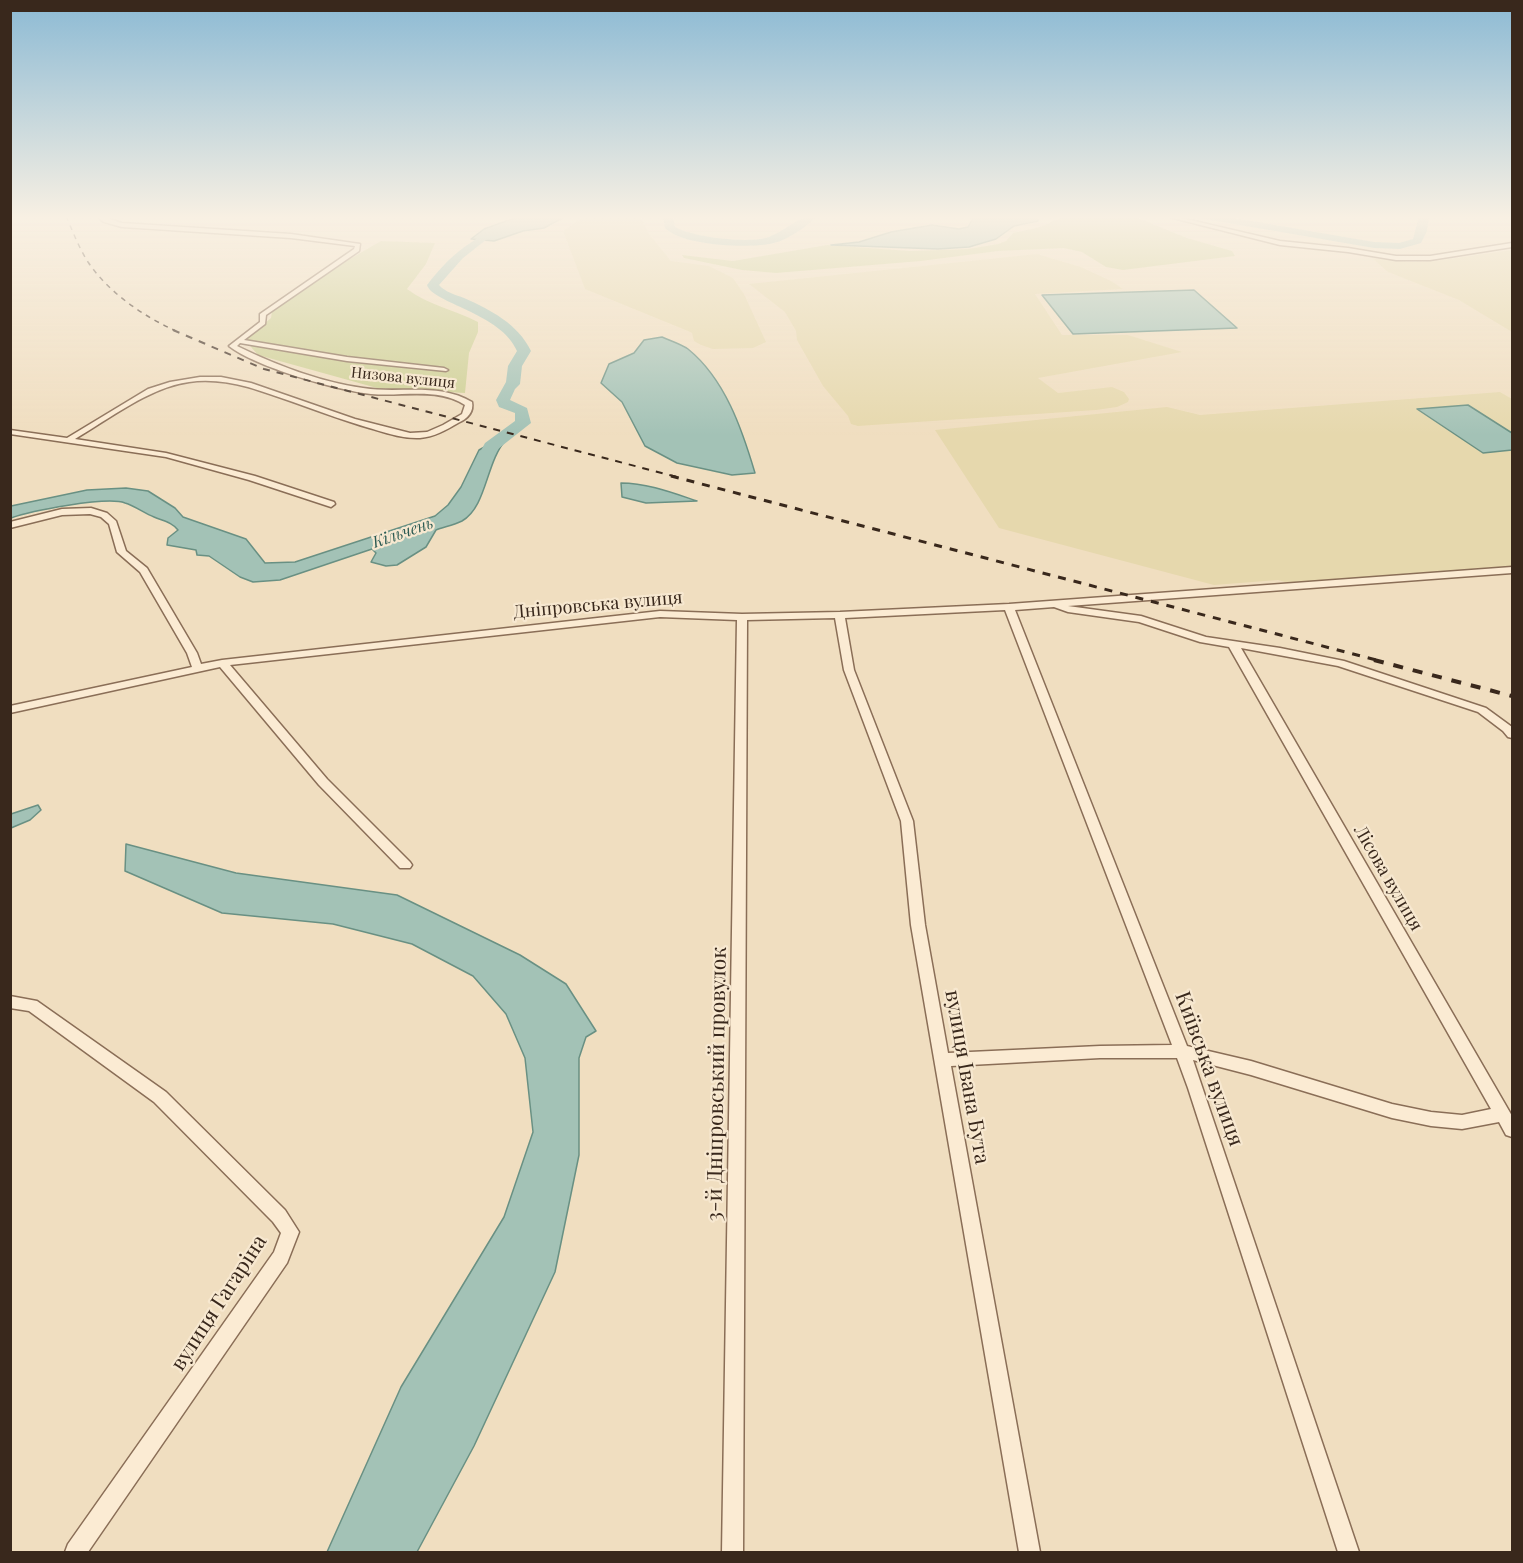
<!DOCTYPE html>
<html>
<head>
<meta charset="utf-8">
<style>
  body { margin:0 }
  #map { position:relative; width:1523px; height:1563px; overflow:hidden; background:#f0dec0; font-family:"Playfair Display",serif }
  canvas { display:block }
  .frame { position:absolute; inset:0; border:12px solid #39281c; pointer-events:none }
</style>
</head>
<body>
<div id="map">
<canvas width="1523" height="1563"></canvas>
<div class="frame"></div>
</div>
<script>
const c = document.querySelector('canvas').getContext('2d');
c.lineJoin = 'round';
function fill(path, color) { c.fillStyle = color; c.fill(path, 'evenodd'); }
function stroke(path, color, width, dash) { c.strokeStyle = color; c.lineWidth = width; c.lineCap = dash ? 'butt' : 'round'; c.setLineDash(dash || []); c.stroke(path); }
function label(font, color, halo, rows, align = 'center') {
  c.font = font + ' "Playfair Display",serif'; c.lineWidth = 4.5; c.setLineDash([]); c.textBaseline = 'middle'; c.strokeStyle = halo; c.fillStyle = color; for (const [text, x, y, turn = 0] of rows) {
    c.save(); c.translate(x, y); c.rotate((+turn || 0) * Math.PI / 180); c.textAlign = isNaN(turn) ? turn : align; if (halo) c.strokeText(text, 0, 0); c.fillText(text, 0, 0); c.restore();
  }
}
fill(new Path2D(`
  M585,216h55l9,18 22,27 38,5 24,12 11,16 22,48 -13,6 -40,1 -12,-4 -7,-4 -2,-8 -4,-2 -103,-42 -22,-58z
  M1512,250v82l-53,-32 -71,-28 -16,-14 39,4 23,-1z
  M1037,254l44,13 30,14 12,8 -88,5 27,41h66l54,17 -144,26 20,15 54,-6 12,5 5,7 -1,3 -11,5 -21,3 -238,16 -7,-2 -3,-8 -25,-30 -26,-46 -1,-9 -11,-19 -36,-28z
  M1500,392l12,7v168l-220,17 -14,-4 -64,5 -215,-57 -64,-98 232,-23 33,8z`), '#e6d8ad');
fill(new Path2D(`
  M1065,216h68l54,22 45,13 3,5 -112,14 -17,-3 -24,-15 -18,-4 -66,3 -77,10 -145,12 -34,-3 -58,-12 -2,-3 51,6 94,-16 83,6 58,-2 30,-5 8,-3 7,-8 27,-6z
  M381,241l54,2 -9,21 -19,25c21,16 48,21 71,33v10l-9,21 -4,40 -88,-5 -119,-33 -13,-15 26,-22 1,-7 76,-51z`), '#cdcf93');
const water = new Path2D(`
  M520,216h46l-22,12 -21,3 -29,10 -23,-2 13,-10z
  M974,216h59l4,1 1,4 -24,5 -18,13 -27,8 -31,2 -107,-4 28,-3 32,-10 41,-7 27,4 9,-2z
  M1194,290l43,38 -164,6 -31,-39z
  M662,337c9,4 19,7 26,12 37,30 54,80 67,124l-23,2 -55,-12 -32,-17 -23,-44 -21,-19 8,-19 25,-11 10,-13z
  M1468,405l44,28v17l-29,3 -66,-44z
  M499,435l6,1 1,4c-20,21 -19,67 -44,81 -8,4 -18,6 -26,9l-10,17 -29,18 -11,1 -15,-4 5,-9 -4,-4 -92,31 -27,2 -13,-5 -31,-21 -12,-1 -1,-5 -29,-5 1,-7 10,-8c-6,-8 -15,-9 -24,-13 -10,-4 -19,-11 -29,-14 -18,-7 -95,8 -114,15v-12l76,-16 39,-2 22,3 27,17 8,9 63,22 19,24 30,-1 140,-46 13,-11 13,-18 18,-37 16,-9z
  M621,483c26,0 52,10 76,18l-51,2 -24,-6z
  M38,805l3,5 -11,10 -19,8v-14z
  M126,844l110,29 161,22 123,60 46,29 30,47 -10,6 -7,21v97l-24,117 -81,174 -57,106h-90l74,-165 103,-170 29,-85 -8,-74 -19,-44 -33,-38 -61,-32 -79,-20 -111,-11 -97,-42z`);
fill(water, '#a3c2b6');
stroke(water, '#699083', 1.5);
fill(new Path2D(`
  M521,216h13l-48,24 -23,18 -24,27c6,7 17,10 25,13 27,12 54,26 67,53l-9,15 -2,18 -5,5 -5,11 17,8 4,15 -33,26 -8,14 -6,2 -8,-5 9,-17 30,-22v-8l-16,-6 -3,-7 10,-18 2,-16 9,-15c-16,-38 -85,-48 -90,-66 29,-38 53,-50 94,-69z
  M663,216h10l2,11c17,10 78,18 96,9 17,-7 28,-21 46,-20 -9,10 -30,24 -43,27 -24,6 -92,3 -109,-15z
  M1200,216h22l152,26 25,1 14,-4 6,-23h10l-2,15 -6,12 -21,6 -26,-1 -169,-29z`), '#a3c2b6');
const street = new Path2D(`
  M96,216c8,-1 18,5 26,7l169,11 69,10 -1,7 -93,64 -1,9 -21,16 103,17 97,11 4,2 -2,1 -99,-10 -107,-18 -3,3c39,19 83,36 126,42 37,6 75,-6 109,14 2,10 -5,17 -14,21 -12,7 -24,14 -38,15 -18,1 -37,-6 -54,-11 -40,-12 -78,-28 -118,-40 -19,-5 -39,-8 -59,-5 -39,5 -80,37 -114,57l91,14 89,23 79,26 1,2 -4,3 -82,-27 -83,-23 -156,-23v-4l57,8 81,-49 22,-7 30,-5h21l30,6 104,36 55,14 17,-1 16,-7 19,-11 3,-9c-28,-18 -62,-8 -94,-11 -35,-4 -115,-27 -142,-48l31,-24v-8l94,-65 1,-3 -64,-8 -169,-11 -18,-5z
  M1165,216h8l107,25 68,7 48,8h34l82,-13v4l-82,13h-34l-48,-8 -68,-7z
  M91,508l16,5 9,8 10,30 21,17 50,85 4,11 21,-4 438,-49 82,3 98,-2 169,-8 503,-37v6l-444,33 73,10 65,21 74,11 64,13 142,47 26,19v11l-4,-1 -5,-6 -25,-19 -140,-46 -97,-18 271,468v21l-6,-2 -7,-13 -37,7 -31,-3 -39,-8 -141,-43 -58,-15 166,492h-21l-150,-464 -11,-30h-77l-149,8 89,486h-21l-108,-627 -10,-104 -57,-151 -9,-52 -88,2 -4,932h-21l15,-932 -77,-3 -430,48 97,114 83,83 2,3 -2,3h-10l-81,-83 -99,-118 -210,46v-7l182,-39 -5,-14 -47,-81 -23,-20 -8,-28 -8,-7 -11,-3 -28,1 -52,13v-6l52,-13zM1054,607l14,5 71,10 61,20 29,5 262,462 -29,6 -31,-3 -39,-8 -141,-43 -64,-15 -172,-436zM1005,610l167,435 -72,1 -152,7 -23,-128 -12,-104 -59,-151 -9,-52z
  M10,996l27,5 129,91 119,118 14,22 -12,31 -199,289h-23l3,-8 206,-292 7,-19 -8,-11 -119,-120 -125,-91 -19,-3z`);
stroke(street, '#8a6e57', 3);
fill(street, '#fbebd3');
stroke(new Path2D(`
  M66,216c7,16 13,32 22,46 21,31 55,54 88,69`), '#39281c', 1.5, [5, 5]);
stroke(new Path2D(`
  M173,330l91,39 413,108`), '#39281c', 2, [7, 7]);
stroke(new Path2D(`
  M671,476l709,185`), '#39281c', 3, [8, 8]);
stroke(new Path2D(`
  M1374,660l138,36`), '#39281c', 4, [10, 10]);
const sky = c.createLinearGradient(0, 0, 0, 435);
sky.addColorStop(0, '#8cbad4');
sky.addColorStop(0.5, '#f8f0e3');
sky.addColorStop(1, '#f8f0e300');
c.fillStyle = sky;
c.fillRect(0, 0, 1523, 435);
label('15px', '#39281c', '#f7e8d0', [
  ["Низова вулиця",403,378,6]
]);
label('italic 16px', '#2a5a52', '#f7e8d0', [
  ["Кільчень",403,533,-19]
]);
label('18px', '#39281c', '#f7e8d0', [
  ["Дніпровська вулиця",598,605,-5],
  ["Лісова вулиця",1388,878,60]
]);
label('21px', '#39281c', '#f7e8d0', [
  ["Київська вулиця",1209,1069,70],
  ["вулиця Івана Бута",967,1077,80],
  ["3-й Дніпровський провулок",717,1084,-89],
  ["вулиця Гагаріна",219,1303,-57]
]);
</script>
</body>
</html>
